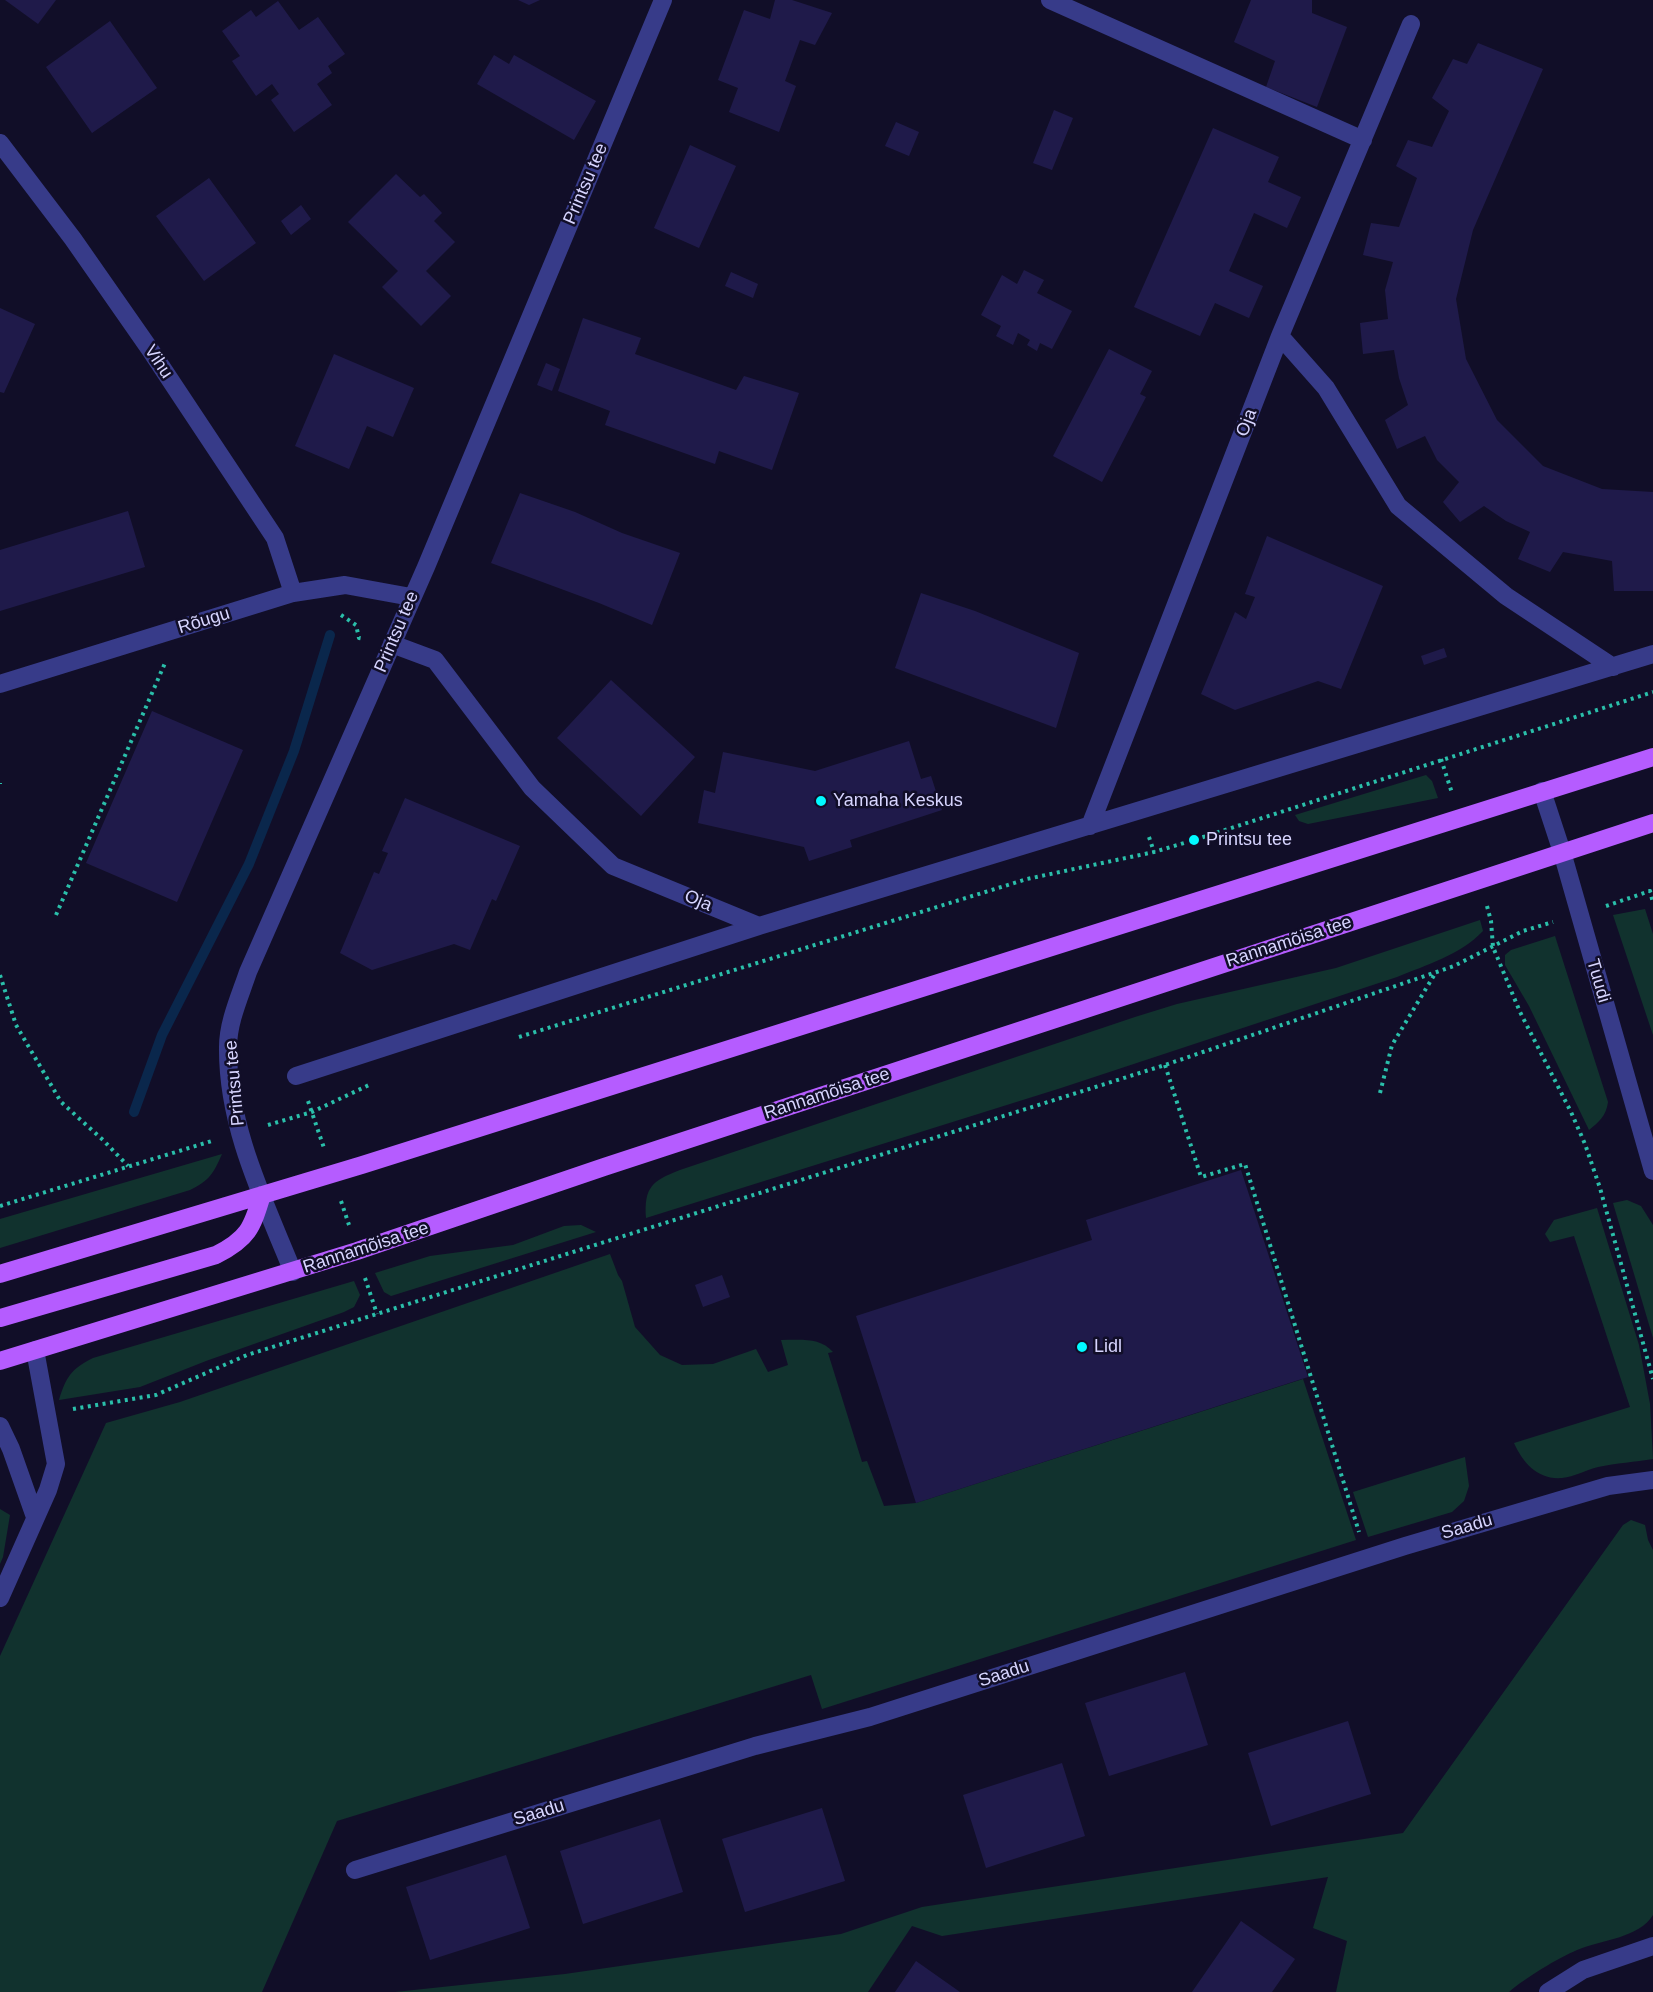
<!DOCTYPE html>
<html>
<head>
<meta charset="utf-8">
<style>
  body { margin:0 }
  canvas { display:block; background:#110e28 }
</style>
</head>
<body>
<canvas width="1653" height="1992"></canvas>
<script>
const c = document.querySelector('canvas').getContext('2d');
c.lineJoin = 'round';
function fill(path, color) { c.fillStyle = color; c.fill(path, 'evenodd'); }
function stroke(path, color, width, dash) { c.strokeStyle = color; c.lineWidth = width; c.lineCap = dash ? 'butt' : 'round'; c.setLineDash(dash || []); c.stroke(path); }
function label(font, color, halo, rows, align = 'center') {
  c.font = font + ' Arial,sans-serif'; c.lineWidth = 5; c.setLineDash([]); c.textBaseline = 'middle'; c.strokeStyle = halo; c.fillStyle = color; for (const [text, x, y, turn = 0] of rows) {
    c.save(); c.translate(x, y); c.rotate((+turn || 0) * Math.PI / 180); c.textAlign = isNaN(turn) ? turn : align; if (halo) c.strokeText(text, 0, 0); c.fillText(text, 0, 0); c.restore();
  }
}
fill(new Path2D(`
  M1426,775l6,6 6,17 -130,26 -9,-3 -4,-6z
  M1645,909l8,25v101l-40,-120z
  M1480,920l3,11c-23,24 -57,34 -86,46l-336,111 -415,130c-2,-31 6,-37 34,-48l455,-153 42,-13 159,-36z
  M1555,936l53,166c-2,14 -9,20 -19,28l-60,-124 -24,-41v-10l6,-5z
  M222,1154c-9,20 -12,26 -32,36l-190,58v-29z
  M1627,1200l14,6 12,19v113l-40,-135z
  M1597,1208l42,137 11,59 3,55c-18,3 -37,4 -55,8 -12,3 -24,10 -36,11 -24,2 -39,-15 -48,-35l116,-36 -56,-171 -24,6 -5,-8 9,-14z
  M581,1225l15,7 -205,64 -7,-4 -9,-19 55,-17 83,-11 51,-19z
  M610,1254l8,21 4,6 13,46 25,28 22,10 31,-1 43,-15 12,23 20,-7 -7,-25c19,0 39,-3 52,12l-5,1 34,109 5,-1 17,45 32,-3 387,-124 53,161 -534,169 -11,-34 -474,146 -75,171h-262v-336l106,-233 74,-21z
  M354,1281l6,14 -6,12 -10,5 -138,49 -66,26 -81,13c7,-23 12,-31 34,-42z
  M1465,1457l4,29 -5,15 -12,11 -84,25 -15,-45z
  M0,1509l10,6 -7,42 -3,7z
  M1631,1520l14,5 3,15 5,10v365c-14,23 -52,25 -76,35 -19,8 -52,28 -68,42h-173l11,-51 -34,-13 15,-51 -386,59 -30,-10 -44,66h-473l170,-18 276,-40 81,-27 481,-74 220,-308z`), '#11322e');
stroke(new Path2D(`
  M134,1112l28,-77 87,-171 45,-113 36,-116`), '#0a274c', 10);
fill(new Path2D(`
  M5,0h51l-18,24z
  M518,0h22l-11,5z
  M775,0h17l40,13 -17,32 -15,-5 -15,41 11,5 -17,46 -50,-20 9,-24 -20,-8 26,-70 26,9z
  M1251,0h61v13l35,14 -30,80 -51,-20 9,-26 -41,-19z
  M278,1l21,29 19,-13 27,37 -17,12 4,7 -15,11 15,21 -38,27 -23,-32 8,-6 -7,-10 -16,12 -24,-35 8,-5 -18,-25 29,-21 5,7z
  M110,21l47,67 -65,45 -46,-66z
  M1478,43l65,26 -70,161 -17,69 10,60 31,61 46,46 59,23 51,3v99h-39l-2,-30 -49,-9 -13,20 -32,-13 12,-27 -24,-11 -22,-15 -24,16 -17,-20 16,-20 -22,-22 -12,-24 -28,13 -12,-29 23,-15 -9,-27 -5,-28 -31,4 -3,-31 28,-4 -3,-29 8,-28 -30,-7 8,-32 28,4 18,-49 -21,-12 12,-26 24,7 17,-36 -17,-13 21,-39 14,5z
  M494,55l15,9 5,-9 82,46 -22,39 -97,-56z
  M1054,110l19,8 -21,52 -19,-7z
  M896,122l23,10 -10,24 -24,-10z
  M1213,128l66,29 -11,25 33,15 -14,31 -33,-15 -25,58 34,15 -14,32 -34,-15 -15,33 -66,-29z
  M690,145l46,21 -37,82 -45,-20z
  M396,174l24,23 4,-3 18,19 -8,8 21,21 -29,29 25,25 -30,30 -39,-39 16,-16 -50,-49z
  M209,178l47,65 -52,38 -48,-65z
  M301,205l10,14 -20,16 -10,-14z
  M1024,270l20,10 -7,13 35,18 -20,38 -12,-6 -3,8 -10,-6 3,-5 -12,-7 -5,12 -17,-9 5,-10 -20,-11 21,-40 15,9z
  M731,272l27,12 -5,14 -28,-12z
  M0,308l35,16 -31,69 -4,-1z
  M583,318l58,20 -6,16 101,36 8,-14 55,17 -27,77 -53,-19 -4,13 -110,-39 5,-14 -52,-20z
  M1109,349l43,22 -12,23 6,3 -44,85 -49,-26z
  M334,354l80,34 -21,49 -26,-11 -18,43 -54,-23z
  M546,363l14,6 -8,22 -15,-6z
  M520,493l55,19 47,21 58,20 -28,72 -53,-22 -108,-40z
  M128,511l17,56 -145,44v-61z
  M1267,536l116,50 -42,103 -23,-8 -83,29 -34,-16 34,-82 11,7 9,-22 -10,-3z
  M921,593l54,18 104,42 -23,75 -161,-60z
  M1444,648l3,9 -23,8 -3,-9z
  M611,680l84,77 -54,59 -84,-78z
  M152,711l91,39 -66,152 -91,-39z
  M909,741l12,38 10,-3 11,34 -92,30 2,7 -43,14 -5,-14 -106,-24 6,-33 11,3 8,-41 92,19z
  M405,798l115,48 -24,55 -4,-2 -22,51 -16,-6 -82,26 -32,-17 34,-81 5,2 9,-21 -6,-2z
  M1241,1170l67,207 -392,126 -60,-187 236,-76 -6,-20z
  M722,1275l8,22 -27,10 -8,-22z
  M1185,1672l23,73 -99,31 -24,-73z
  M1348,1721l23,73 -100,32 -23,-73z
  M1062,1763l23,73 -99,32 -23,-73z
  M822,1808l23,73 -100,31 -23,-73z
  M660,1819l23,73 -100,32 -23,-73z
  M506,1855l24,73 -100,32 -24,-73z
  M1241,1921l54,38 -23,33h-80z
  M916,1961l44,31h-65z`), '#1f1a4a');
stroke(new Path2D(`
  M341,615l15,10 3,13 5,1
  M1441,759l11,34
  M0,784v-1
  M1149,837l5,15
  M1487,906l4,15 2,26 27,65 51,100 14,32 15,44 53,191
  M1606,906l44,-15 3,12
  M56,915l109,-252
  M0,975l16,50 45,77 42,38 25,26
  M519,1037l508,-158 127,-27 40,-12 459,-148
  M1165,1065l36,112 44,-13 114,368
  M1380,1093l12,-48 44,-73
  M308,1101l16,47
  M268,1125l44,-13 57,-27
  M341,1201l8,24
  M0,1206l215,-66
  M365,1278l12,36
  M73,1409l83,-14 91,-40 918,-290 289,-99 69,-35 30,-9`), '#2abfaa', 4, [3, 4.5]);
stroke(new Path2D(`
  M1050,0l313,140
  M0,143l73,96 76,109 126,190 18,55
  M1280,336l46,52 72,118 108,90 107,71
  M392,644l43,16 97,128 81,78 146,60 894,-272
  M0,684l293,-91 52,-8 66,12
  M1542,791l20,61 91,319
  M1090,826l190,-490 131,-312
  M296,1076l463,-150
  M293,1272c-29,-72 -66,-145 -65,-225 0,-25 12,-51 20,-75l178,-405 237,-567
  M0,1426l11,23 24,68
  M0,1598l48,-108 8,-26 -21,-114
  M355,1870l400,-124 115,-29 535,-171 203,-60 45,-6
  M1548,1992l35,-22 70,-24`), '#373b89', 18);
stroke(new Path2D(`
  M0,1274l362,-109 1291,-408
  M0,1318l216,-63c32,-16 36,-27 46,-60
  M0,1361l357,-110 247,-84 1049,-344`), '#b55cff', 18);
for (const [x, y, r, color] of [
  [821,801,6,"#01faff"],
  [1194,840,6,"#01faff"],
  [1082,1347,6,"#01faff"]
]) { const dot = new Path2D(); dot.arc(x, y, r, 0, 2 * Math.PI); c.fillStyle = color; c.fill(dot); stroke(dot, '#110e28', 2); }
label('18px', '#d7d5ff', '#110e28', [
  ["Printsu tee",586,184,-67],
  ["Vihu",158,362,56],
  ["Oja",1247,423,-69],
  ["Rõugu",204,621,-17],
  ["Printsu tee",397,632,-67],
  ["Oja",698,901,23],
  ["Rannamõisa tee",1289,942,-18],
  ["Tuudi",1598,981,74],
  ["Printsu tee",235,1083,-95],
  ["Rannamõisa tee",827,1094,-18],
  ["Rannamõisa tee",366,1248,-18],
  ["Saadu",1467,1527,-16],
  ["Saadu",1004,1674,-18],
  ["Saadu",539,1813,-17]
]);
label('18px', '#d7d5ff', '#110e28', [
  ["Yamaha Keskus",833,801],
  ["Printsu tee",1206,840],
  ["Lidl",1094,1347]
], 'left');
</script>
</body>
</html>
